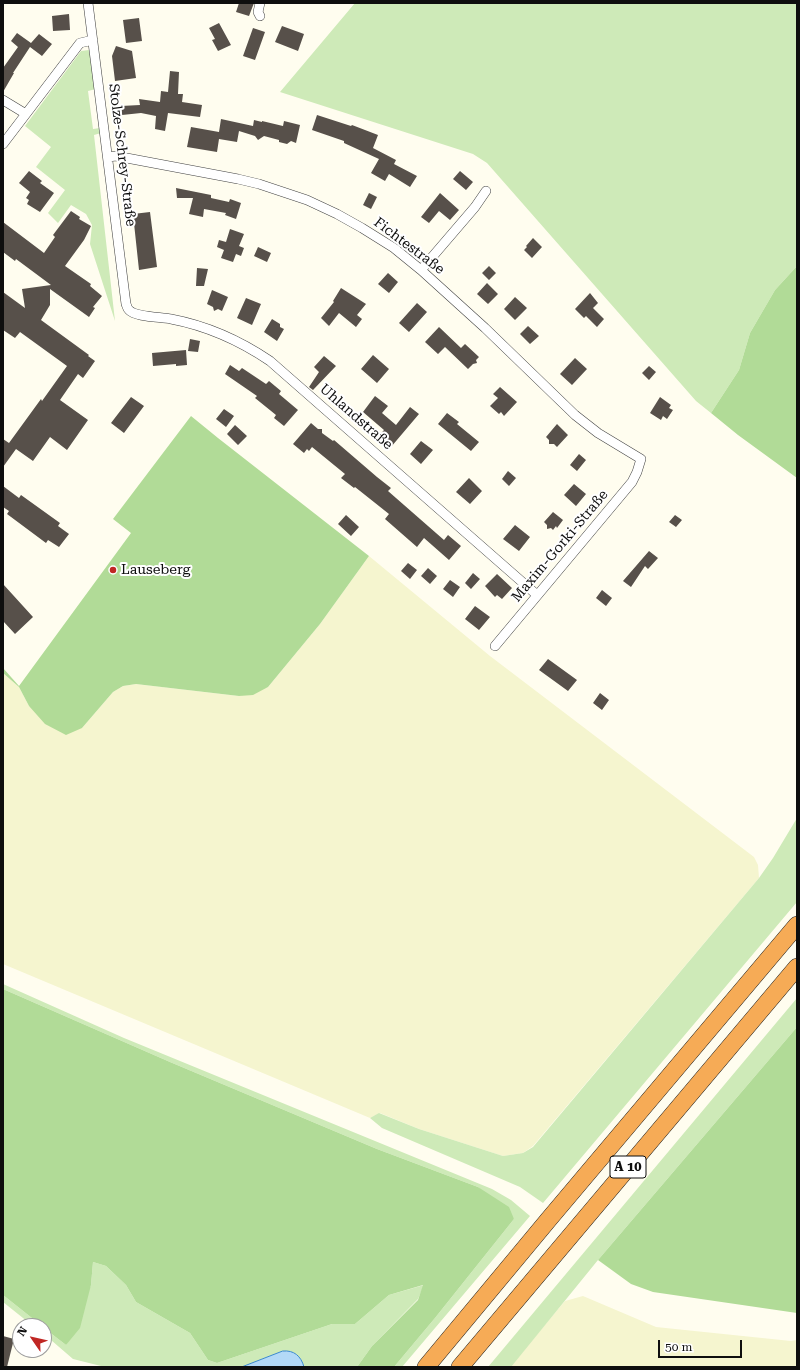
<!DOCTYPE html>
<html>
<head>
<meta charset="utf-8">
<style>
  body { margin:0 }
  #map { position:relative; width:800px; height:1370px; overflow:hidden; background:#fffdef; font-family:"Roboto Serif",serif }
  canvas { display:block }
  .frame { position:absolute; inset:0; border:4px solid #0e0e0e; pointer-events:none }
  .north { position:absolute; left:12px; top:1318px; width:40px; height:40px; box-sizing:border-box; background:#fff; border:1px solid #9f9f9f; border-radius:50%; rotate:304deg; font-size:11px; font-weight:700; line-height:16px; text-align:center; color:#0e0e0e }
  .north::after { content:''; display:block; margin:auto; width:14px; height:18px; background:#c02724; clip-path:polygon(50% 0,100% 100%,50% 72%,0 100%) }
  .scale { position:absolute; left:658px; top:1340px; width:84px; height:18px; box-sizing:border-box; border:2px solid #0e0e0e; border-top:0; padding-left:5px; font-size:12px; line-height:14px; white-space:nowrap; color:#0e0e0e; -webkit-text-stroke:3px #fff; paint-order:stroke }
</style>
</head>
<body>
<div id="map">
<canvas width="800" height="1370"></canvas>
<div class="frame"></div>
<div class="north">N</div>
<div class="scale">50 m</div>
</div>
<script>
const c = document.querySelector('canvas').getContext('2d');
c.lineJoin = 'round';
function fill(path, color) { c.fillStyle = color; c.fill(path, 'evenodd'); }
function stroke(path, color, width, dash) { c.strokeStyle = color; c.lineWidth = width; c.lineCap = dash ? 'butt' : 'round'; c.setLineDash(dash || []); c.stroke(path); }
function label(font, color, halo, rows, align = 'center') {
  c.font = font + ' "Roboto Serif",serif'; c.lineWidth = 4; c.setLineDash([]); c.textBaseline = 'middle'; c.strokeStyle = halo; c.fillStyle = color; for (const [text, x, y, turn = 0] of rows) {
    c.save(); c.translate(x, y); c.rotate((+turn || 0) * Math.PI / 180); c.textAlign = isNaN(turn) ? turn : align; if (halo) c.strokeText(text, 0, 0); c.fillText(text, 0, 0); c.restore();
  }
}
fill(new Path2D(`
  M369,556l121,100 264,201 4,8 1,13 -226,268 -10,7 -20,3 -84,-27 -39,-16 -10,5 -367,-154v-291l16,14 10,19 53,22 31,-36 10,-6 13,-2 103,12 29,-9 52,-63z
  M583,1296l73,31 135,14 6,-1v27h-288l56,-66z`), '#f5f5cf');
fill(new Path2D(`
  M355,3h442v263l-22,24 -25,43 -11,37 -28,43 -15,-12 -209,-238 -14,-9 -193,-62z
  M89,50l7,39 -8,2 5,38 7,-1 1,5 -7,2 21,186 -25,-77 2,-19 -6,-11 -15,-9 -13,18 -10,-10 17,-23 -29,-23 15,-20 -26,-21 56,-75z
  M797,818v84l-254,301 -23,-16 -138,-59 -12,-10 9,-5 40,16 84,27 20,-3 10,-6 226,-269 14,-20z
  M3,984l121,54 368,151 19,11 19,16 -128,151h-8l41,-49 79,-99 -36,-32 -101,-38 -207,-87 -167,-73z
  M797,998v29l-199,233 -87,107h-23z
  M93,1262l13,4 20,19 10,17 54,31 18,27 9,3 115,-39h23l34,-29 35,-10 -6,14 -46,47 -15,21h-53c-3,-10 -9,-17 -21,-16l-41,16h-137l-32,-8 -29,-25v-6l22,17 25,-60z
  M3,1295l39,31h-9l-30,-24z`), '#ceeab8');
fill(new Path2D(`
  M797,266v212l-59,-43 -27,-22 28,-43 11,-37 25,-43z
  M191,416l27,22 151,118 -49,68 -52,63 -15,8 -14,1 -103,-12 -13,2 -10,6 -31,36 -16,7 -21,-11 -16,-18 -10,-19 -16,-14v-5l16,18 112,-153 -18,-14z
  M3,989l167,73 207,87 101,38 31,20 5,12 -79,99 -41,49h-37l15,-21 46,-46 5,-15 -34,10 -34,29h-23l-115,39 -9,-3 -18,-27 -54,-31 -10,-17 -20,-19 -13,-4 -2,23 -11,43 -14,17 -22,-17v-2h-2l-39,-31z
  M797,1027v286l-144,-21 -22,-8 -33,-24z`), '#b1db97');
const water = new Path2D(`
  M283,1351c11,-1 18,5 21,16h-62z`);
fill(water, '#b3d9f7');
stroke(water, '#3988cf', 1);
fill(new Path2D(`
  M239,3h15l-5,13 -13,-4z
  M69,14l1,16 -17,1 -1,-15z
  M139,18l3,23 -16,2 -3,-23z
  M219,23l12,22 -13,6 -6,-11 3,-1 -6,-11z
  M282,26l22,8 -6,17 -23,-9z
  M253,28l12,4 -10,28 -12,-4z
  M17,33l14,10 8,-9 13,10 -10,12 -12,-9 -17,26h1l-11,19v-24l15,-21 -7,-6z
  M116,46l16,5 4,27 -21,3 -3,-25z
  M170,71l9,1 -1,22h5l-1,8 20,3 -2,12 -32,-4 -3,18 -10,-2 1,-13 -15,-3 -19,2 -1,-9 19,-1 -1,-6 21,3 1,-11 7,1z
  M317,115l34,11 1,-1 26,10 -5,13 23,12 -2,4 23,12 -7,11 -21,-13 -4,7 -14,-8 8,-14 -35,-16v-2l-32,-11z
  M221,119l32,7 1,-6 8,2v-1l21,5 1,-5 16,4 -4,18 -5,-2 -4,3 -8,-2v-2l-15,-4 -6,4 -3,-4 -16,-5 -2,11 -18,-3 -2,13 -30,-5 4,-20 28,5z
  M29,171l13,10 -2,2 14,10 -14,19 -13,-8 2,-4 -3,-2 4,-6 -11,-9z
  M460,171l13,11 -7,8 -13,-11z
  M176,188l35,7v3l18,4 1,-3 11,4 -5,16 -11,-4 1,-2 -22,-4 -1,8 -14,-3 4,-16h-16z
  M369,193l8,4 -6,12 -8,-4z
  M440,193l19,17 -9,10 -11,-9 -10,12 -8,-6z
  M71,211l9,6 -1,2 12,7 -7,14 -19,26 26,18 -1,2 12,10 -9,11 2,1 -6,9 -39,-28v16l-9,15 48,35 -1,1 7,5 -12,17 -5,-4 -18,26 28,20 -21,30 -17,-13 -17,24 -17,-12 -13,18v-28l6,4 32,-44 1,2 25,-35 -47,-34 -5,6 -12,-8v-38l22,16 -3,-19 29,-4 -35,-26 -1,2 -12,-9v-30l41,31 11,-16 -2,-2z
  M150,212l7,55 -18,3 -6,-56z
  M230,229l14,5 -5,12 5,2 -3,8 -5,-2 -3,8 -12,-4 3,-8 -7,-3 2,-7 7,2z
  M533,238l9,9 -10,11 -8,-8 3,-3 -1,-1z
  M258,247l13,6 -4,9 -13,-6z
  M489,266l7,7 -7,7 -7,-7z
  M197,268l11,1 -4,17h-8z
  M388,273l10,9 -9,11 -11,-9z
  M487,283l11,11 -10,10 -11,-10z
  M341,288l25,16 -9,11 5,4 -6,8 -17,-14 -10,13 -8,-8 13,-16 -1,-1z
  M212,290l16,7 -6,14 -4,-2 -4,2 -1,-4 -6,-3z
  M590,293l8,10 -5,5 11,11 -7,8 -11,-11 -2,2 -9,-9z
  M515,297l12,11 -12,12 -11,-11z
  M246,298l15,6 -9,21 -15,-7z
  M417,303l10,9 -18,20 -10,-9z
  M272,319l8,5v3l4,2 -7,12 -13,-9z
  M528,326l11,10 -9,8 -10,-10z
  M439,327l22,21 4,-4 14,13 -3,3 1,3 -4,1 -5,5 -23,-22 -7,7 -13,-12z
  M190,339l10,2 -2,11 -10,-1z
  M186,350l1,15 -11,1v-2l-23,2 -1,-13z
  M373,355l16,14 -12,14 -16,-14z
  M324,356l12,10 -23,24 -4,-3 10,-15 -5,-5z
  M575,358l12,11 -15,16 -12,-11z
  M230,365l9,6 3,-3 24,16 3,-3 12,10 -2,3 19,16 -14,16 -10,-8 2,-3 -21,-17 2,-2 -32,-22z
  M649,366l7,6 -7,8 -7,-7z
  M500,387l17,15 -13,14 -3,-4 -2,2 -9,-8 8,-8 -5,-4z
  M375,396l13,10 -6,7 14,12 14,-18 9,7 -28,33 -13,-10 6,-7 -21,-18z
  M131,397l13,9 -20,27 -13,-10z
  M660,397l11,8 -2,3 4,2 -6,9 -4,-3 -2,4 -11,-7z
  M224,409l10,7 -8,11 -10,-8z
  M447,413l12,9 -2,2 22,18 -8,9 -33,-27z
  M311,423l7,6h4v4l11,8 1,-1 43,37 14,11 -3,3 56,49 4,-5 13,11 -12,14 -25,-22 -7,9 -32,-28 4,-5 -34,-27 -1,1 -13,-10 4,-4 -33,-27 -3,4 -2,-2 -3,4 -11,-9z
  M557,424l11,11 -11,12 -3,-3h-5v-4l-3,-3z
  M235,425l12,11 -9,9 -11,-11z
  M421,441l12,9 -12,14 -11,-10z
  M579,454l7,6 -9,11 -7,-6z
  M508,471l8,7 -7,8 -7,-7z
  M469,478l13,13 -12,13 -14,-12z
  M574,484l12,10 -10,12 -12,-11z
  M3,486l16,12 2,-3 39,28 -2,3 11,8 -10,13 -11,-7 -2,3 -39,-29 2,-3 -6,-4z
  M553,512l10,8 -6,8 -1,-2 -3,4 -2,-2 -4,1v-4l-3,-3z
  M346,515l13,12 -8,9 -13,-12z
  M675,515l7,5 -6,7 -7,-5z
  M515,525l15,12 -11,14 -16,-12z
  M649,551l9,7 -10,11 -3,-3 -14,21 -8,-6z
  M408,563l9,7 -7,9 -9,-8z
  M428,568l9,8 -7,8 -9,-8z
  M473,573l7,6 -9,10 -6,-6z
  M497,574l15,14 -10,11 -5,-4 -2,2 -10,-11z
  M450,580l10,7 -7,10 -10,-8z
  M3,584l30,33 -18,17 -12,-13z
  M602,590l10,8 -6,8 -10,-8z
  M475,606l15,11 -11,13 -14,-11z
  M548,659l29,21 -9,11 -29,-21z
  M600,693l9,7 -7,10 -9,-7z
  M3,1336l11,3 -7,28h-4z`), '#57504a');
const street = new Path2D(`
  M88,3l38,301c1,2 1,4 3,6 6,7 32,7 42,9 37,7 68,21 99,42l267,234
  M260,16l-2,-4 2,-9
  M3,100l23,14
  M3,144l77,-101 13,-3
  M108,157l8,-1 122,23 21,5 48,16 30,14 25,14 32,20 27,22 64,58 90,87 23,18 43,26 -4,13 -5,10 -137,164
  M421,270l54,-63 11,-16`);
const highway = new Path2D(`
  M426,1367l123,-148 248,-294
  M460,1367l337,-400`);
stroke(street, '#414141', 10);
stroke(highway, '#1f1f1f', 18);
stroke(street, '#fff', 9);
stroke(highway, '#f6ab56', 17);
for (const [x, y, r, color] of [
  [113,570,4,"#c02724"]
]) { const dot = new Path2D(); dot.arc(x, y, r, 0, 2 * Math.PI); c.fillStyle = color; c.fill(dot); stroke(dot, '#fff', 1.5); }
for (const [x, y, w] of [
  [628,1167,36]
]) { const box = new Path2D(); box.roundRect(x - w / 2, y - 11, w, 22, 3); c.fillStyle = '#fff'; c.fill(box); stroke(box, '#0e0e0e', 1); }
label('bold 13px', '#0e0e0e', null, [
  ["A 10",628,1167]
]);
label('14px', '#0e0e0e', '#fff', [
  ["Stolze-Schrey-Straße",122,155,83],
  ["Fichtestraße",409,246,37],
  ["Uhlandstraße",356,417,41],
  ["Maxim-Gorki-Straße",560,546,-50]
]);
label('14px', '#0e0e0e', '#fff', [
  ["Lauseberg",121,570]
], 'left');
</script>
</body>
</html>
